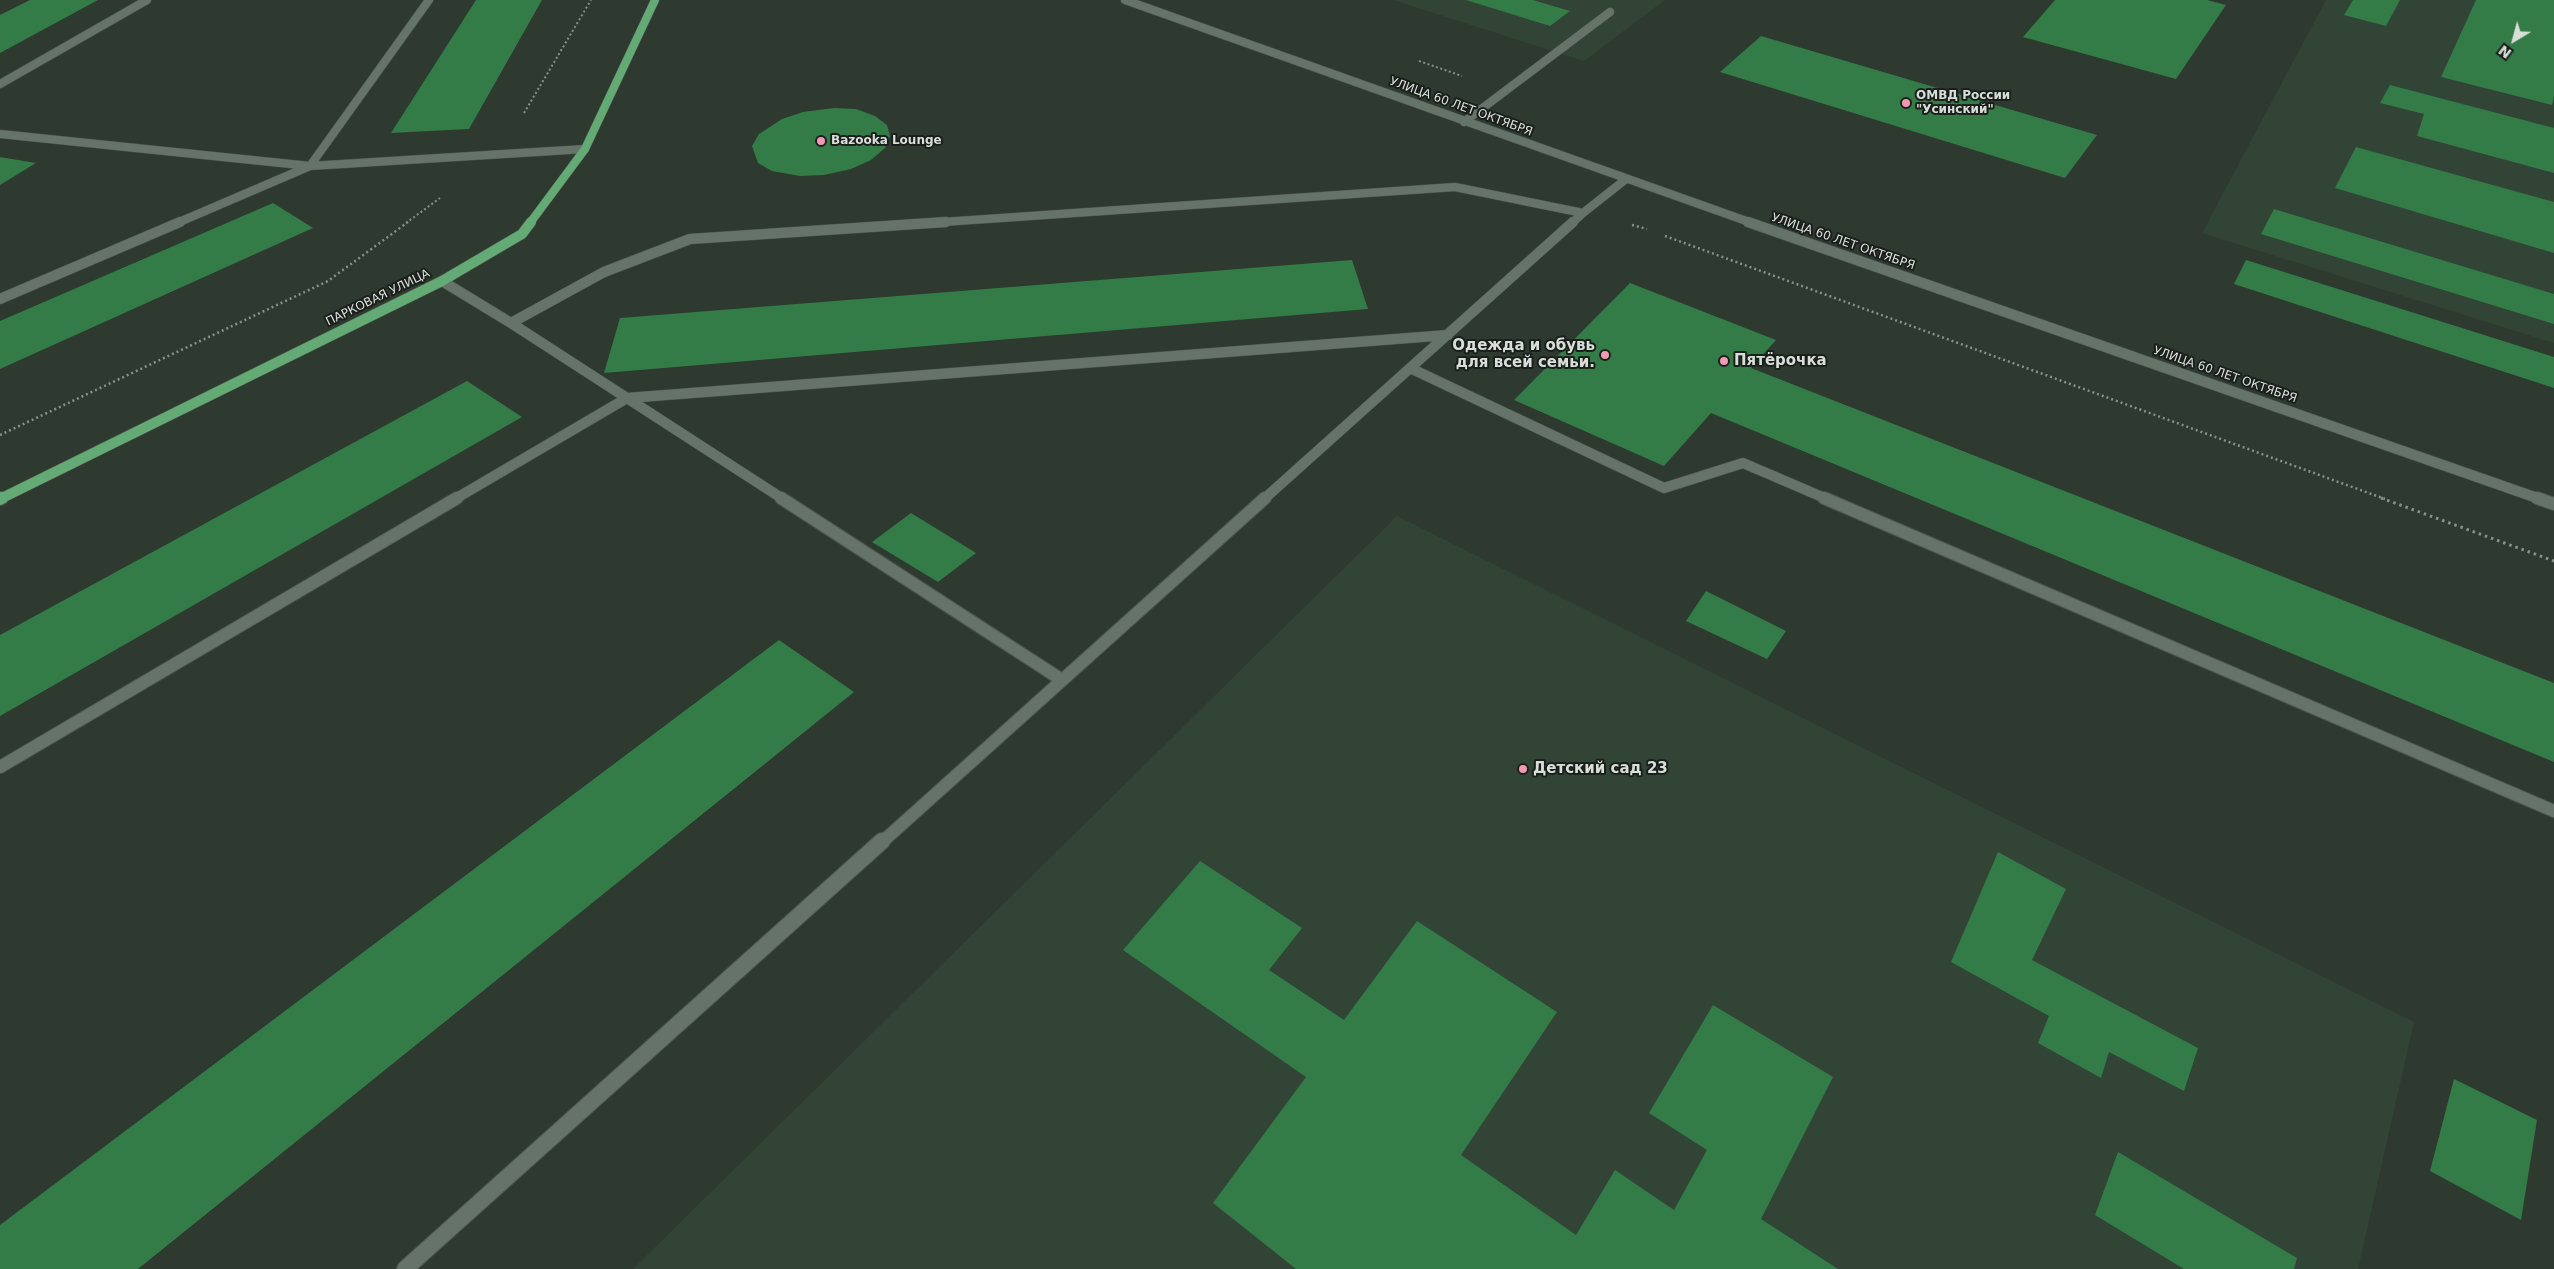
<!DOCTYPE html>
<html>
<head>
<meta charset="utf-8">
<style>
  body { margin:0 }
  #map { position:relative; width:2554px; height:1269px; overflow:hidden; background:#2e3a30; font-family:"DejaVu Sans",sans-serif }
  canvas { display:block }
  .north { position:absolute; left:2489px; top:15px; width:50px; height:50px; -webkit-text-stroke:4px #1a1f1b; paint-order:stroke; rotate:217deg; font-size:14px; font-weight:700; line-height:20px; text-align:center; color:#d8dfd9 }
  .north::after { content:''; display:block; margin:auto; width:18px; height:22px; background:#d8dfd9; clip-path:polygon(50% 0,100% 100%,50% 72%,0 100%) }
</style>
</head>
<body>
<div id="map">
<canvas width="2554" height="1269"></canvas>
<div class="north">N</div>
</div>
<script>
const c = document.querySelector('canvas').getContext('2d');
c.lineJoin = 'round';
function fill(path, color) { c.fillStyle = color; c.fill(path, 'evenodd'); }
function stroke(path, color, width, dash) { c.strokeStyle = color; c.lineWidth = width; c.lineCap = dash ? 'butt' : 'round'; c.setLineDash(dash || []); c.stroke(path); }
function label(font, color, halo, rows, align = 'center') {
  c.font = font + ' "DejaVu Sans",sans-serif'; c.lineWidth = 4; c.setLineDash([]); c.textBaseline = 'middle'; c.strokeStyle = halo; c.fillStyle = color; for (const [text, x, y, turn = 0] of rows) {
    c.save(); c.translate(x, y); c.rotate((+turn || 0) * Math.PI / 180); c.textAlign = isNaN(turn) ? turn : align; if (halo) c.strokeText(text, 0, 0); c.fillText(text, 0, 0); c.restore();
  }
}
fill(new Path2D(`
  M1393,0h272l-81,61z
  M2326,0h228v343l-352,-110z
  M1397,516l1017,506 -56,247h-1725z`), '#324436');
fill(new Path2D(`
  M30,0h68l-98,53v-38z
  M476,0h66l-73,129 -78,4z
  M1466,0h67l37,11 -20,15z
  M2055,0h152l19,5 -50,74 -153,-42z
  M2353,0h47l-14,26 -42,-11z
  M2476,0h78v96l-2,9 -111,-28z
  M1761,36l336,99 -32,43 -345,-106z
  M2390,85l164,43v45l-137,-37 7,-22 -44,-11z
  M834,108l22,1 19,7 12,9 3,11 -5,12 -14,12 -20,9 -27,6 -24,1 -28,-5 -14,-8 -6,-17 7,-12 23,-15 21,-7z
  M2356,147l198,55v51l-219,-65z
  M0,157l36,6 -36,22z
  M273,203l40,25 -313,141v-48z
  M2274,209l280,85v30l-293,-90z
  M1352,260l16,49 -764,64 16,-55z
  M2246,260l308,97v31l-320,-104z
  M1630,283l146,57 -25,28 803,315v79l-843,-349 -47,53 -150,-66z
  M467,381l55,36 -522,299v-81z
  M911,513l65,40 -38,29 -66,-40z
  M1706,591l80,40 -19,28 -81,-38z
  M779,640l75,52 -716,577h-138v-44z
  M1998,852l68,37 -34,71 166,88 -14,43 -75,-39 -8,26 -63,-35 11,-27 -98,-54z
  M1200,861l102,67 -33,42 75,50 73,-99 140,91 -96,143 115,80 39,-65 59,40 33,-60 -58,-37 64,-108 120,72 -72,142 77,50h-542l-83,-66 93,-126 -183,-127z
  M2454,1079l83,41 -16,100 -91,-49z
  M2118,1152l179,106 -3,11h-110l-89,-54z`), '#337b47');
const minorFar3 = new Path2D(`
  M1125,0l627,223
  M0,84l147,-84
  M1464,122l146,-110
  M0,134l310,32 119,-166
  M177,223l133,-57 275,-17
  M928,223l527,-36 128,26 43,-34
  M1572,223l11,-10`);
const minorFar2 = new Path2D(`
  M1748,222l792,277
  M442,281l69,42 93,-51 86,-33 256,-17
  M0,299l180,-77
  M511,323l272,176
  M1410,368l254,120 79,-25 84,36
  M455,499l172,-101 821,-63
  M1264,499l309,-277`);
const minorFar1 = new Path2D(`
  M781,498l281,182
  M1824,498l730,313
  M2537,498l17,6
  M0,767l457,-269
  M881,843l384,-345`);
const minor = new Path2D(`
  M405,1269l477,-428`);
const majorFar2 = new Path2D(`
  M530,223l55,-74 70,-149`);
const majorFar1 = new Path2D(`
  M0,499l442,-218 80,-47 9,-12`);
const major = new Path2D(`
  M0,499l2,-1`);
stroke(minorFar3, '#4c564e', 9);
stroke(minorFar2, '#4c564e', 11);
stroke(minorFar1, '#4c564e', 14);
stroke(minor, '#4c564e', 18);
stroke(majorFar2, '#4c564e', 9);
stroke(majorFar1, '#4c564e', 11);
stroke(major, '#4c564e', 14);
stroke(new Path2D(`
  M1419,61l43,15
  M524,113l67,-113
  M406,223l34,-25`), '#889189', 2, [2, 2.5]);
stroke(new Path2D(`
  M1632,225l15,4
  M1665,236l720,263
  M0,435l328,-154 80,-59`), '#889189', 2.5, [2, 3]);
stroke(new Path2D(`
  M2381,498l173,63`), '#889189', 3, [2.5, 4]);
stroke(minorFar3, '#657368', 8);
stroke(minorFar2, '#657368', 10);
stroke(minorFar1, '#657368', 12);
stroke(minor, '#657368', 16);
stroke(majorFar2, '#63aa75', 8);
stroke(majorFar1, '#63aa75', 10);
stroke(major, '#63aa75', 12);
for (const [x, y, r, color] of [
  [1906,103,5,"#f09ab4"],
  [821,141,5,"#f09ab4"],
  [1605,355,5,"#f09ab4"],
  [1724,361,5,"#f09ab4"],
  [1523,769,5,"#f09ab4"]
]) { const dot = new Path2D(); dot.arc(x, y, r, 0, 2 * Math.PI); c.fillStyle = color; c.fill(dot); stroke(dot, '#1a1f1b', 2); }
label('bold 12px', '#d8dfd9', '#1a1f1b', [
  ["ОМВД России",1916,96],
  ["\"Усинский\"",1916,110],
  ["Bazooka Lounge",831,141]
], 'left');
label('12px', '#d8dfd9', '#1a1f1b', [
  ["УЛИЦА 60 ЛЕТ ОКТЯБРЯ",1461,107,20],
  ["УЛИЦА 60 ЛЕТ ОКТЯБРЯ",1843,242,19],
  ["ПАРКОВАЯ УЛИЦА",378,298,-26],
  ["УЛИЦА 60 ЛЕТ ОКТЯБРЯ",2225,375,19]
]);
label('bold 15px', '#d8dfd9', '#1a1f1b', [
  ["Одежда и обувь",1595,346,"right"],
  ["для всей семьи.",1595,363,"right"],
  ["Пятёрочка",1734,361],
  ["Детский сад 23",1533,769]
], 'left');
</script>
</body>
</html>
